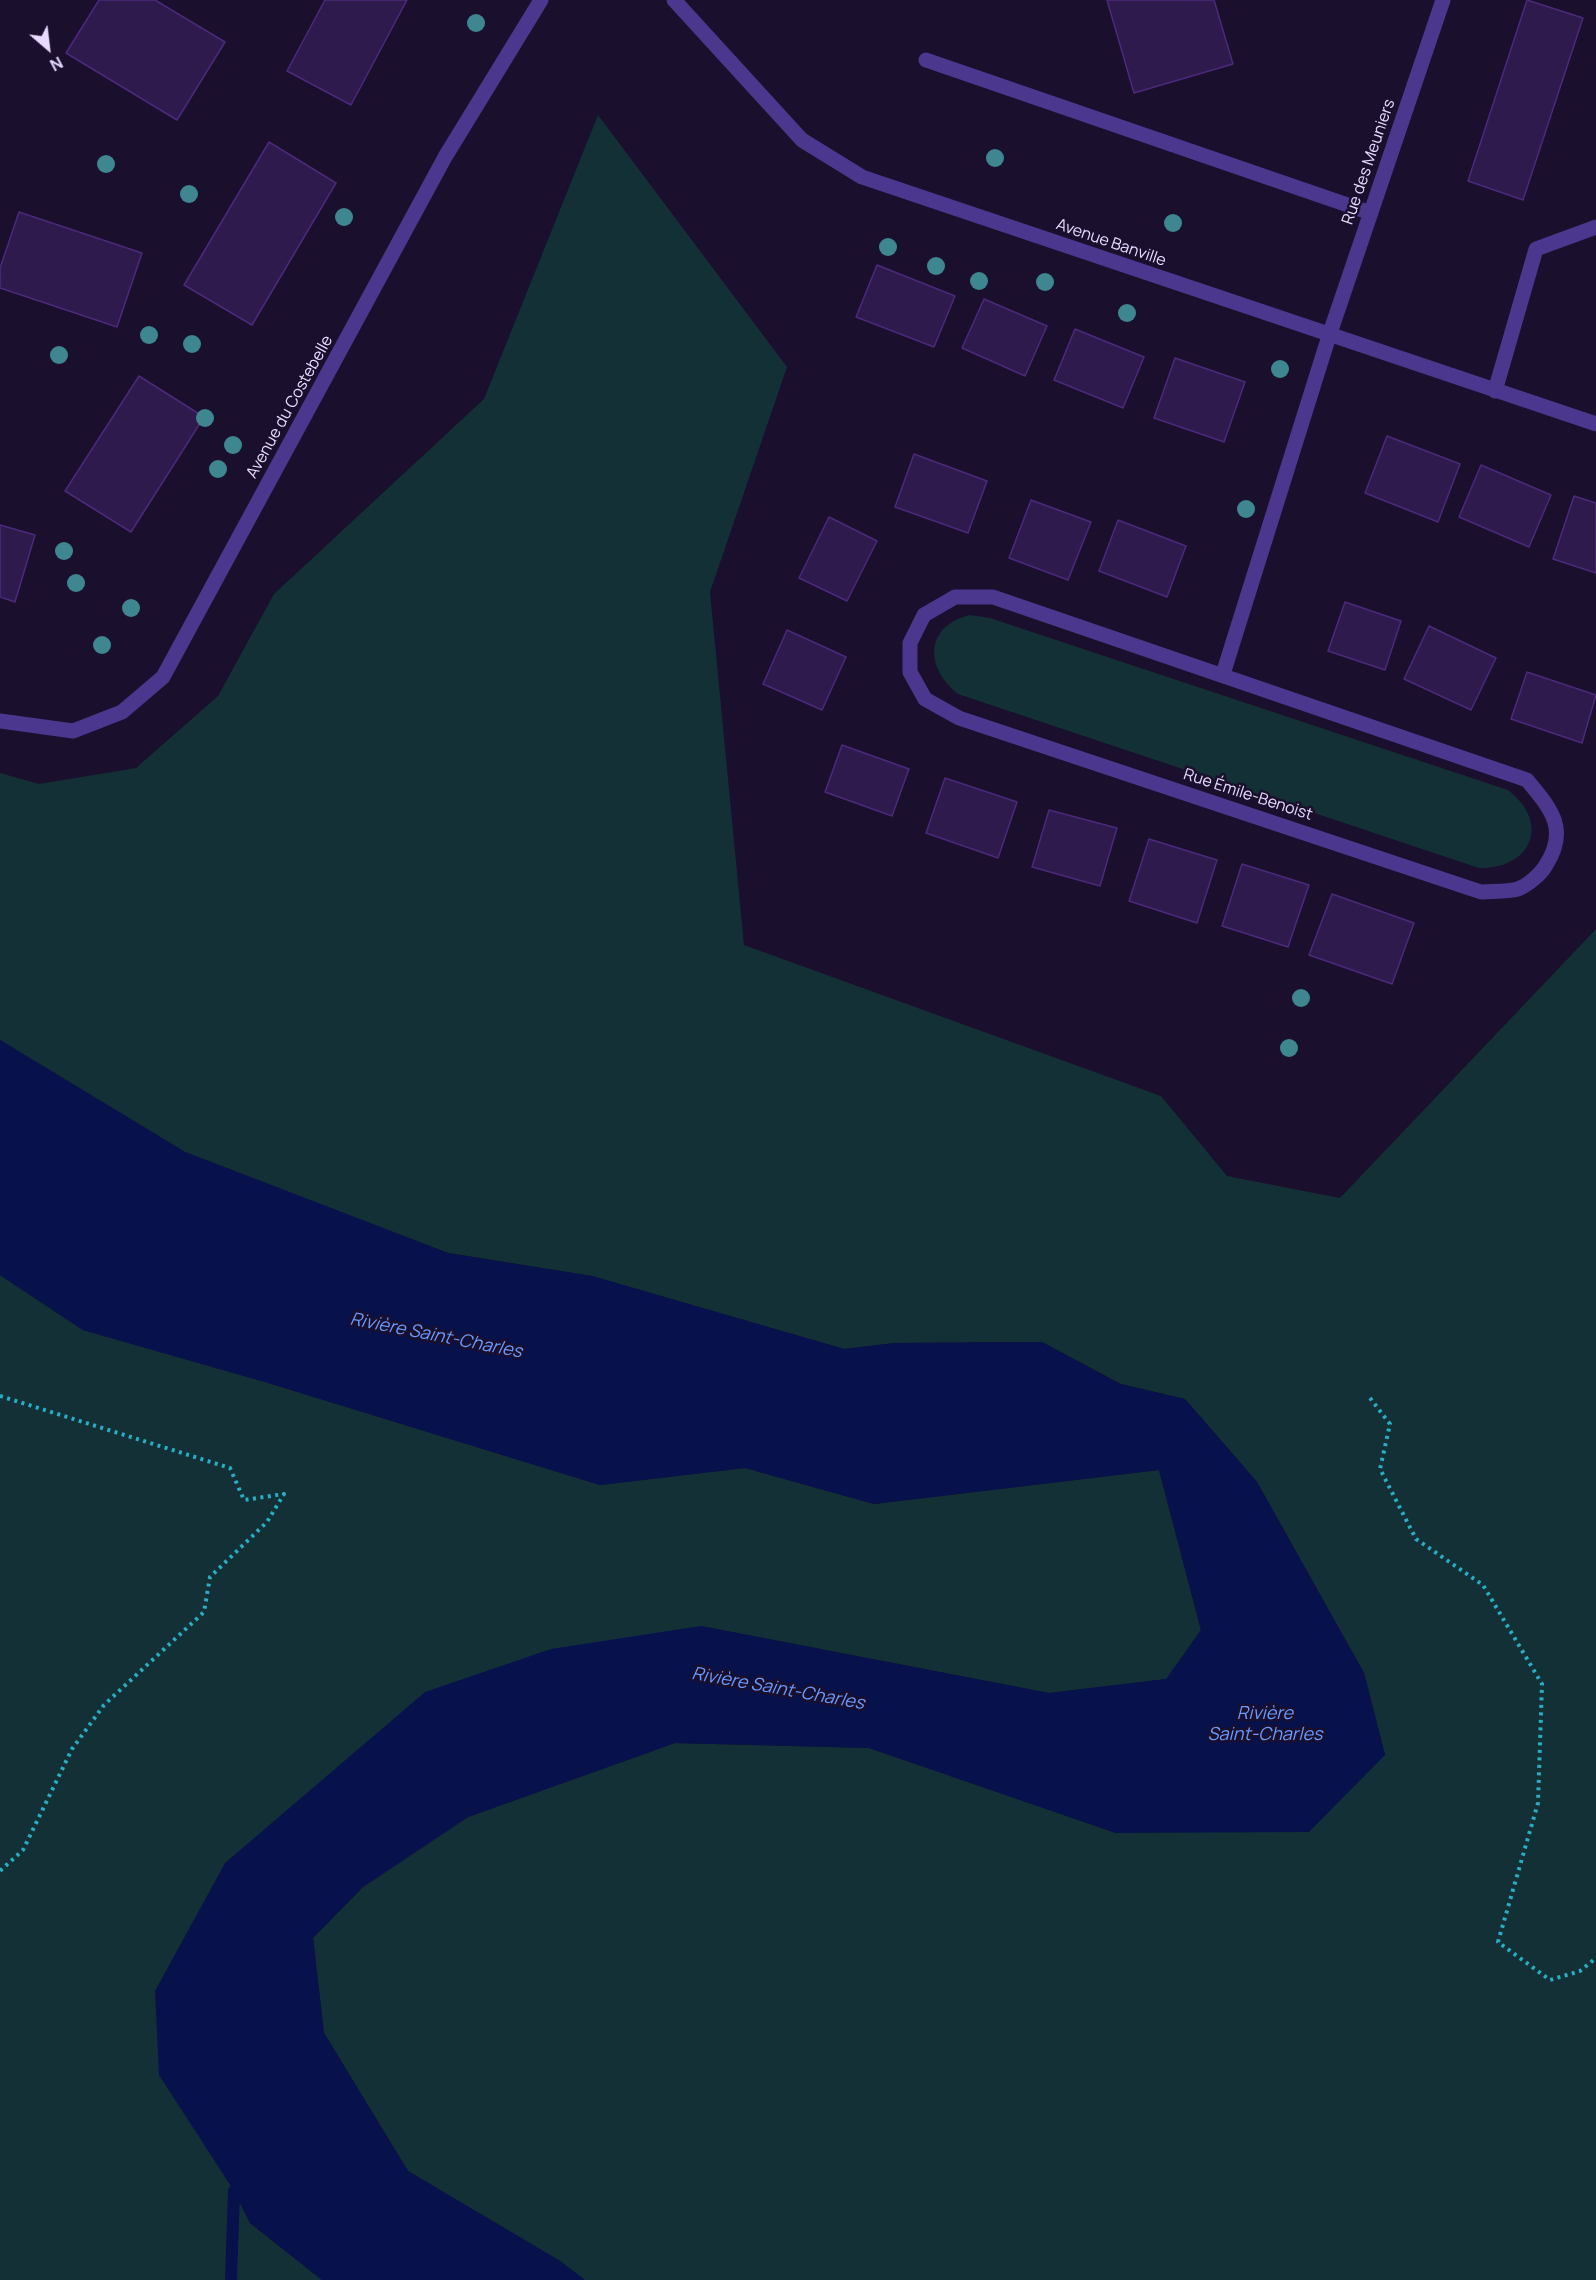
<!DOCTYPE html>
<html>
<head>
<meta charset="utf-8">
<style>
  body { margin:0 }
  #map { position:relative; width:1596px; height:2280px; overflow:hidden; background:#1a0f2c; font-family:Manrope,sans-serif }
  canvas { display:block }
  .north { position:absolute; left:18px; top:18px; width:60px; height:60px; -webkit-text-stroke:4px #1a0f2c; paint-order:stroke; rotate:152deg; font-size:16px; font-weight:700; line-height:24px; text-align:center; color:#e6daff }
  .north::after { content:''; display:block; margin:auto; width:21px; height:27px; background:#e6daff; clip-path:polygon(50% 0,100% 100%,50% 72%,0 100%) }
</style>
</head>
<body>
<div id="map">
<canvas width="1596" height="2280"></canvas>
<div class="north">N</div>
</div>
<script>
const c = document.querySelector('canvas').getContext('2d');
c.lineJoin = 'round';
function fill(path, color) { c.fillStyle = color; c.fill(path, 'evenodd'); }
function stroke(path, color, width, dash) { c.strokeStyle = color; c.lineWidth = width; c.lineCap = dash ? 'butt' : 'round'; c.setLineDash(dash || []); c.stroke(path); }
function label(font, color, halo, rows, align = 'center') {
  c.font = font + ' Manrope,sans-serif'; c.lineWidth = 5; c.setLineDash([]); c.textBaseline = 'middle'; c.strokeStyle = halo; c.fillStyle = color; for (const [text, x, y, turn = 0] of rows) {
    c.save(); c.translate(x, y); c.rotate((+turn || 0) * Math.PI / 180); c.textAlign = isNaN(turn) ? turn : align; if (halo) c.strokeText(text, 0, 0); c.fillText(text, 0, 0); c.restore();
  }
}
fill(new Path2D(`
  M598,115l189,252 -77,225 34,353 417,151 66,80 113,22 256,-269v1351h-1011l-25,-19 -152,-90 -84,-138 -11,-95 50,-51 105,-70 207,-74 194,5 247,85 269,-78 -21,-82 -107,-191 -72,-83 -64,-15 -79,-42 -147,1 -51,6 -252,-73 -144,-23 -263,-101 -185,-112v-267l39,11 97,-16 82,-72 56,-102 210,-195z
  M970,615l20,3 518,172c43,33 24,79 -29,78l-521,-174c-33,-26 -34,-68 12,-79z
  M0,1275l83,55 182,52 335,103 145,-17 129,36 285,-34 42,160 -34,49 -118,14 -348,-67 -476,237 9,328 16,32 72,57h-322z`), '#123036');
fill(new Path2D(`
  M0,1040l185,112 263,101 144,23 252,73 51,-6 147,-1 78,42 65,15 72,83 107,191 21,82 -76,77 -193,1 -247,-85 -194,-5 -207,74 -105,70 -50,51 11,95 84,138 152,90 25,19h-263l-72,-57 -16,-32 -75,-116 -4,-84 70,-128 200,-171 126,-43 150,-23 348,67 117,-14 35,-49 -42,-160 -285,34 -129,-36 -145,17 -335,-103 -182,-52 -83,-55z`), '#07124d');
stroke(new Path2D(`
  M231,2280l3,-89`), '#07124d', 12);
const building = new Path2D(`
  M99,0h56l70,42 -48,78 -111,-67z
  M325,0h82l-56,105 -64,-34z
  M1107,0h107l19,64 -99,29z
  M1527,0l56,18 -60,182 -55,-19z
  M269,142l67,41 -84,142 -68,-40z
  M19,212l123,41 -25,74 -117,-39v-20z
  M877,265l78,31 -21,51 -78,-30z
  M984,299l63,27 -22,50 -63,-28z
  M1075,329l69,28 -21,51 -69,-28z
  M1175,358l70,24 -21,60 -70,-24z
  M139,376l65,41 -73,115 -66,-41z
  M1387,436l73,28 -22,58 -73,-29z
  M914,454l73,27 -19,52 -73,-26z
  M1481,465l70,30 -22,52 -70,-30z
  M1574,496l22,7v70l-43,-14z
  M1031,500l60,22 -23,58 -59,-22z
  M829,517l48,24 -30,60 -48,-23z
  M1118,520l68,26 -19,51 -68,-26z
  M0,525l35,10 -20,67 -15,-5z
  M1345,602l56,19 -16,49 -57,-19z
  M1429,626l67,32 -25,52 -67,-31z
  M787,630l59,27 -24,53 -59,-26z
  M1527,672l69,23 -14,48 -71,-24z
  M842,745l67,24 -17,47 -67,-24z
  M945,778l72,24 -19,56 -72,-25z
  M1049,810l68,18 -17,58 -68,-19z
  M1149,839l68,21 -20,63 -68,-22z
  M1242,864l67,21 -21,62 -66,-21z
  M1332,894l82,29 -22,61 -83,-29z`);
fill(building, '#2f1a4e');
stroke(building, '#4b2a7c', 1.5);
stroke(new Path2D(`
  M0,1396l230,72 14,32 40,-6 -17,28 -57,55 -6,35 -100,93 -32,44 -49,101 -23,21
  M1370,1398l20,26 -10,45 36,70 67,46 59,99 -4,119 -40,139 52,38 30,-9 16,-13`), '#28aec5', 4, [3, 4.5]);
stroke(new Path2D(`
  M674,0l128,140 60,37 734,247
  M926,60l445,153
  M1495,391l41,-142 60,-22
  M955,597h38l534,183c24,29 42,49 19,85 -5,9 -18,20 -28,24 -11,3 -26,2 -37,3l-522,-174 -34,-19 -15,-27v-29l14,-28z
  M1223,674l106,-338 114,-336
  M0,721l73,10 49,-19 41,-35 282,-520 96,-157`), '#4c378e', 15);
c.fillStyle = '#3e8790';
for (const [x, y] of [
  [476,23],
  [995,158],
  [106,164],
  [189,194],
  [344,217],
  [1173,223],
  [888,247],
  [936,266],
  [979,281],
  [1045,282],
  [1127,313],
  [149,335],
  [192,344],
  [59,355],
  [1280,369],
  [205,418],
  [233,445],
  [218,469],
  [1246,509],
  [64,551],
  [76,583],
  [131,608],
  [102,645],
  [1301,998],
  [1289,1048]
]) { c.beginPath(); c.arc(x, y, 9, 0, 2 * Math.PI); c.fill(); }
label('16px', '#e6daff', '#1a0f2c', [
  ["Rue des Meuniers",1369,162,-71],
  ["Avenue Banville",1111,243,19],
  ["Avenue du Costebelle",290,407,-61],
  ["Rue Émile-Benoist",1248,795,18]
]);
label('italic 18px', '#689aff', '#1a0f2c', [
  ["Rivière Saint-Charles",436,1336,11],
  ["Rivière Saint-Charles",778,1689,10],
  ["Rivière",1265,1714],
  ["Saint-Charles",1265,1735]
]);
</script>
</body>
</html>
